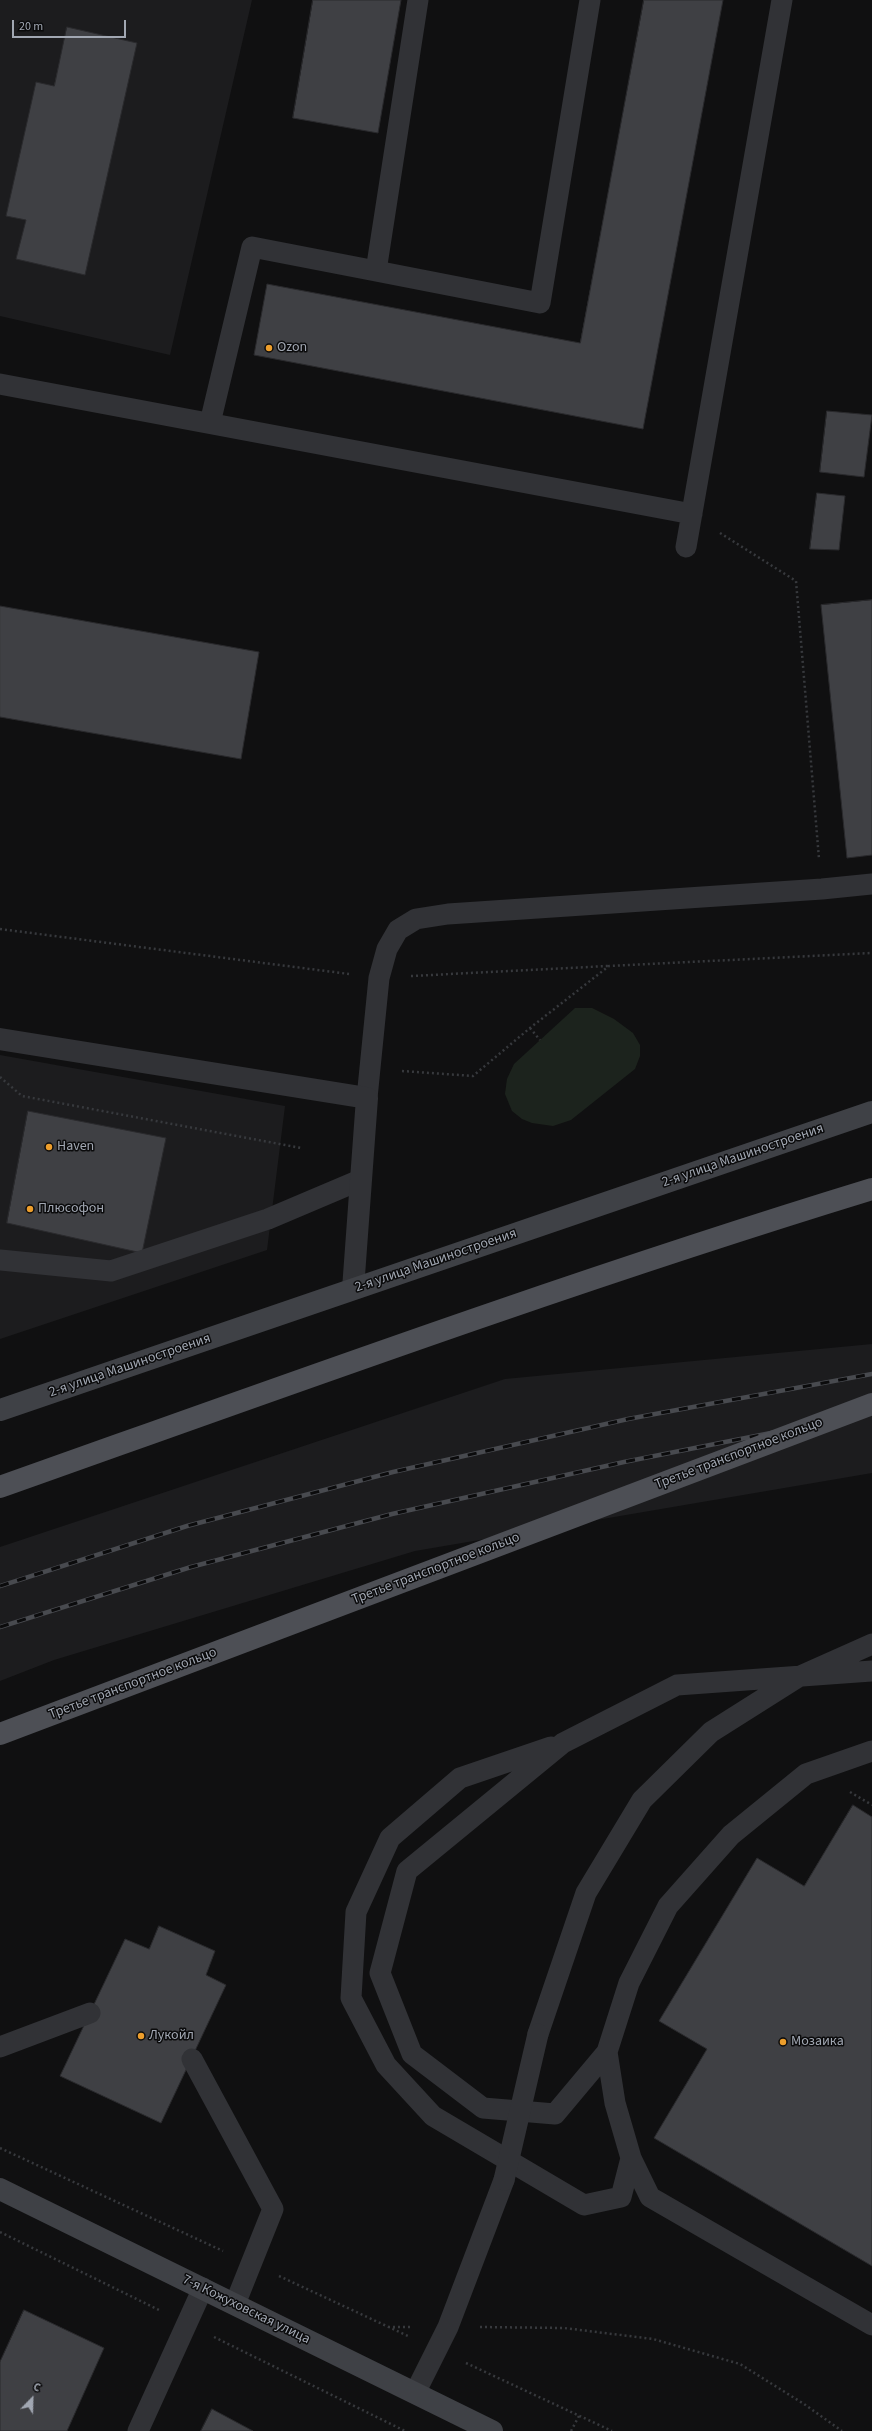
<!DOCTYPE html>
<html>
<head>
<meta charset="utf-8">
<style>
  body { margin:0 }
  #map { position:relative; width:872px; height:2431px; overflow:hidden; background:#101011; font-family:"Source Sans 3",sans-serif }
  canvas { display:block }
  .north { position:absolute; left:12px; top:2379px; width:40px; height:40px; -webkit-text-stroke:3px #0b0b0c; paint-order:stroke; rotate:23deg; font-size:11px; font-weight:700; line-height:16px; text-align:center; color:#a1a7b2 }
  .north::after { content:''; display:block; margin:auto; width:14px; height:18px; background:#a1a7b2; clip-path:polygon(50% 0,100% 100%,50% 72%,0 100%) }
  .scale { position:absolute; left:12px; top:20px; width:114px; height:18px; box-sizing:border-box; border:2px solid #a1a7b2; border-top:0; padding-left:5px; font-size:12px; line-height:14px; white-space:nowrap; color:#a1a7b2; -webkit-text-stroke:3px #0b0b0c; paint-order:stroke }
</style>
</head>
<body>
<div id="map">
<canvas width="872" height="2431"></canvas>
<div class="north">С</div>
<div class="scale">20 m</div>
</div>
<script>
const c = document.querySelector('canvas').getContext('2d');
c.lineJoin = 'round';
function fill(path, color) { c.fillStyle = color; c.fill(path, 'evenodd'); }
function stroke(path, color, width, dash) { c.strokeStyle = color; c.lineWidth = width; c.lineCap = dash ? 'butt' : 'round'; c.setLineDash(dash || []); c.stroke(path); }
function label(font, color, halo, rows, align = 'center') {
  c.font = font + ' "Source Sans 3",sans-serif'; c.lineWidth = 3; c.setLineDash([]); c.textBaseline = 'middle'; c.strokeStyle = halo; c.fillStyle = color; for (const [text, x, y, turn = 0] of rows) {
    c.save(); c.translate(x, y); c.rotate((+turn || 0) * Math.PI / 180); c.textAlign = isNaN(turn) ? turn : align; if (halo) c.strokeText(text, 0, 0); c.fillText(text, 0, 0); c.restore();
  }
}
fill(new Path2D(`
  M0,0h252l-82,355 -170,-39z
  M0,1055l285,51 -18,144 -267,89z
  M872,1344v129l-457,78 -361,109 -54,21v-134l505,-168z`), '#1c1c1e');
fill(new Path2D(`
  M575,1008h17l22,11 19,14 7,12v11l-5,13 -64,51 -18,6 -21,-3 -10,-4 -10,-8 -7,-17 2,-15 7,-15z`), '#1c231d');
const building = new Path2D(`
  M313,0h88l-23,133 -85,-15z
  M644,0h79l-80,429 -389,-74 13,-71 313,59z
  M67,27l70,16 -52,232 -69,-16 10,-39 -20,-4 30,-134 18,4z
  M827,411l45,4 -8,62 -44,-5z
  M817,493l28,3 -6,54 -29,-1z
  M872,600v255l-25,3 -26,-253z
  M0,606l259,46 -18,107 -241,-42z
  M28,1111l138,27 -24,115 -135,-30z
  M853,1805l19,12v449l-218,-128 53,-89 -48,-28 98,-163 47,28z
  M159,1926l56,25 -9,24 20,10 -65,138 -101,-47 65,-137 24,10z
  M24,2310l80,38 -37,83h-67v-69z
  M212,2409l41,22h-52z`);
fill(building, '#3f4044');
stroke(building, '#2a2a2d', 1);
stroke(new Path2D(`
  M720,533l76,48 23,278
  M0,929l349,45
  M411,976l197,-10
  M530,1028l10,12
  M402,1071l71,5 57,-48 79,-62 263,-13
  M0,1077l22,19 279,52
  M850,1792l22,13
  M0,2148l223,103
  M0,2232l159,78
  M279,2276l129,60
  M388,2327h25
  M480,2327l84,1 89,11 87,25 64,40 38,27
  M214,2337l191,94
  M466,2363l146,68
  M571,2431l8,-15`), '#37393d', 2.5, [2, 3]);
stroke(new Path2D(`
  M376,271l164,32 50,-303
  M0,384l692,130
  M210,423l42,-176 124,24 42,-271
  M686,547l96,-547
  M367,1098l12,-120 8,-29 11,-19 18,-11 32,-5 374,-25 50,-5
  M0,1260l111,11 157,-52 92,-39
  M551,1747l-91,31 -70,60 -34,74 -5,86 35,67 47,51 151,89 37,-8 10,-39
  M872,1751l-66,23 -75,61 -63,71 -39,77 -22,69 8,51 16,55 19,39 222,128
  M538,2034l48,-141 56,-93 69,-68 87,-55 74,-33
  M0,2047l90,-34
  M607,2052l-52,62 -72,-6 -71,-54 -32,-81 27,-102 156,-128 114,-58 195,-14
  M192,2059l81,150 -38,95
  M415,2393l33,-66 56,-147
  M138,2431l65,-143`), '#313236', 21);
stroke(new Path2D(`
  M0,1039l367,59 -14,191`), '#313236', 22);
stroke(new Path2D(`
  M0,1410l872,-298
  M0,2189l492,242`), '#3f4146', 22);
stroke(new Path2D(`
  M0,1487c290,-103 578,-208 872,-298`), '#4d4f55', 22);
const rail = new Path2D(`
  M0,1586l187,-60 206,-54 235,-53 244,-45
  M0,1627l191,-60 201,-53 232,-52 248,-49`);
stroke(rail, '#484a4f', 4.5);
stroke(rail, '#0b0b0c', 3, [9]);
stroke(new Path2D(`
  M504,2180l34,-146`), '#313236', 21);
stroke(new Path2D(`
  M0,1734l872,-330`), '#4d4f55', 22);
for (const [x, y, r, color] of [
  [269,348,4,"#ed9e2c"],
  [49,1147,4,"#ed9e2c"],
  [30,1209,4,"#ed9e2c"],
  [141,2036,4,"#ed9e2c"],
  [783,2042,4,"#ed9e2c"]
]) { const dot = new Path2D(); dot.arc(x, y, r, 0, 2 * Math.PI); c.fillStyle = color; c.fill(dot); stroke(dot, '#0b0b0c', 1.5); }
label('14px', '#a1a7b2', '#0b0b0c', [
  ["Ozon",277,348],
  ["Haven",57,1147],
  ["Плюсофон",38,1209],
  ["Лукойл",149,2036],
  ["Мозаика",791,2042]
], 'left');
label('14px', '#a1a7b2', '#0b0b0c', [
  ["2-я улица Машиностроения",743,1156,-19],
  ["2-я улица Машиностроения",436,1261,-19],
  ["2-я улица Машиностроения",130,1366,-19],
  ["Третье транспортное кольцо",739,1454,-21],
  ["Третье транспортное кольцо",436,1569,-21],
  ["Третье транспортное кольцо",133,1684,-21],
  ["7-я Кожуховская улица",246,2310,26]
]);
</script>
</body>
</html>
